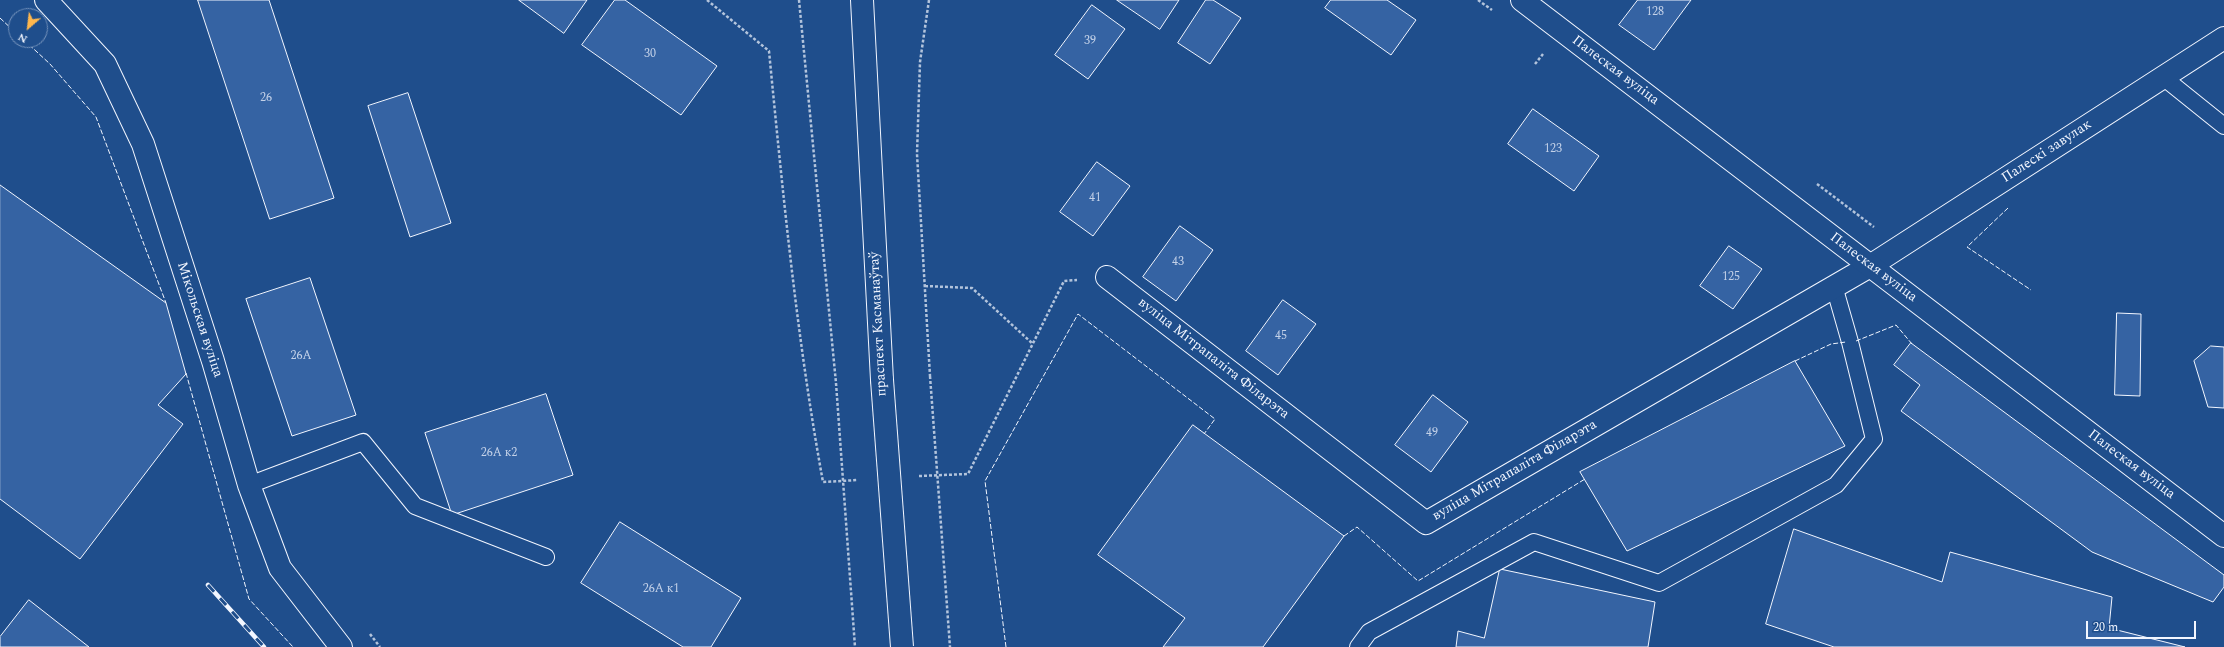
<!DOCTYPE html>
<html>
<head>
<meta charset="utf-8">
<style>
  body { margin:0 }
  #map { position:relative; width:2224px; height:647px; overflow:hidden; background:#1f4e8c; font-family:Spectral,serif }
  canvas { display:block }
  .north { position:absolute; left:8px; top:8px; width:40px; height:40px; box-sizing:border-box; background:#1f4e8c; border:1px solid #7391ba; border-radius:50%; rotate:208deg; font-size:11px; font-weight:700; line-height:16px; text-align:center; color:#f2f6ff }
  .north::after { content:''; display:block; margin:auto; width:14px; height:18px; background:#ffb74d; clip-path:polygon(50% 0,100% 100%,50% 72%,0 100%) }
  .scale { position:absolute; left:2086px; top:621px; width:110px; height:18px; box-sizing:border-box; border:2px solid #f2f6ff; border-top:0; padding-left:5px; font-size:12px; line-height:14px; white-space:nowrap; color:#f2f6ff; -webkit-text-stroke:3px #1f4e8c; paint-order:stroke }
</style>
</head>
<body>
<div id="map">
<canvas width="2224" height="647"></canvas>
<div class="north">N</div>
<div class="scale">20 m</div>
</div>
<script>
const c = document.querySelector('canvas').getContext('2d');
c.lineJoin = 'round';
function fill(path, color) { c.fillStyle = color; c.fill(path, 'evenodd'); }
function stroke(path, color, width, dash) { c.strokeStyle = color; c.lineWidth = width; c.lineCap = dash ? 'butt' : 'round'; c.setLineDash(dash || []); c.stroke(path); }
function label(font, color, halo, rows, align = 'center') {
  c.font = font + ' Spectral,serif'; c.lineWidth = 3; c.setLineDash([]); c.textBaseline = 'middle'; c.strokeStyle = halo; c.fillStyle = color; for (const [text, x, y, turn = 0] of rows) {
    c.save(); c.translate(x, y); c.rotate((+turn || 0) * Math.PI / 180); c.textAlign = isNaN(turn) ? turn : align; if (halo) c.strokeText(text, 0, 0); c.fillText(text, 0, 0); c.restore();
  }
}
const building = new Path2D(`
  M198,0h71l65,198 -64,21z
  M519,0h68l-23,33z
  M615,0h10l92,66 -36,49 -99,-70z
  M1117,0h62l-19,29z
  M1206,0h7l28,18 -31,46 -32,-21z
  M1331,0h56l29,20 -25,35 -66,-47z
  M1638,0h53l-37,50 -35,-25z
  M1092,5l33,24 -37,50 -33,-24z
  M408,93l43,130 -41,14 -42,-131z
  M1533,109l66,47 -25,35 -66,-47z
  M1097,162l33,24 -37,50 -33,-24z
  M0,185l166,118 20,71 -28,31 25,19 -103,135 -80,-60z
  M1180,226l33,24 -37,51 -33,-24z
  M1729,246l33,23 -29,40 -33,-23z
  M310,278l46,137 -64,21 -46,-137z
  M1283,300l33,24 -38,51 -32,-24z
  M2117,313l24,1 -1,82 -25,-1z
  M1911,343l313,232v12l-11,15 -121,-50 -191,-141 19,-26 -26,-20z
  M2211,346l13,1v61l-16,-1 -14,-46z
  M1795,361l50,85 -218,105 -47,-79z
  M546,394l27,81 -121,40 -27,-82z
  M1433,395l35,27 -37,50 -36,-27z
  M1193,425l151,111 -81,111h-100l22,-29 -87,-63z
  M620,522l121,76 -30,49h-28l-102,-64z
  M1794,529l148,53 8,-30 162,45 -3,31 76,19h-351l-68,-23z
  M1500,569l155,33 -7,45h-192l2,-16 26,7z
  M29,600l60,47h-89v-10z`);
fill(building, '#3563a3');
stroke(building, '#f2f6ff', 1);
const service = new Path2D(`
  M2163,77l61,49
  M249,485l114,-43 52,64 131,51
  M1358,647l11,-15 165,-90 125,41 177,-98 38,-46 -24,-97 -16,-56`);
const minor = new Path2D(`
  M46,0l59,64 38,80 70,217 36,124 31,83 61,79
  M1107,277l319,246 444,-257 354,-228`);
const secondary = new Path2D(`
  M1522,0l702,536`);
const primary = new Path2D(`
  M862,0l20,380`);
stroke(service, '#f2f6ff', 18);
stroke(minor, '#f2f6ff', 24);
stroke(secondary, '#f2f6ff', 24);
stroke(primary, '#f2f6ff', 24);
stroke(new Path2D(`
  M707,0l62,51c14,144 28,289 54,431l35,-2
  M799,0l37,383
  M929,0l-9,62 -3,92 13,222
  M1478,0l14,10
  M1535,64l8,-10
  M1817,184l57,43
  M925,286l47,2 61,56
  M919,476l49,-2 96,-193 13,-1
  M370,634l10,13`), '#b3c4dc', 2.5, [3, 2]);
stroke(service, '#1f4e8c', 16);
stroke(minor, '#1f4e8c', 22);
stroke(secondary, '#1f4e8c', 22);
stroke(primary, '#1f4e8c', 22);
const rail = new Path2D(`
  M208,585l56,62`);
stroke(rail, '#f2f6ff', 4.5);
stroke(rail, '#1f4e8c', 3, [9]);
const primaryBridge = new Path2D(`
  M882,380l20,267`);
stroke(primaryBridge, '#f2f6ff', 24, []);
stroke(new Path2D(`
  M930,376l20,271
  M836,383l19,264`), '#b3c4dc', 2.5, [3, 2]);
stroke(primaryBridge, '#1f4e8c', 22);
stroke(new Path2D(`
  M0,18l16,15
  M24,40l26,24 46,53 70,186
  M2008,208l-41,39 64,43
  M1856,341l40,-16 16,19
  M1795,361l36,-17 15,-2
  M186,373l63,226 44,48
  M1344,536l13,-9 61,54 167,-102
  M1006,647l-21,-166 93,-167 137,105 -11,15`), '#f2f6ff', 1, [5, 2]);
label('12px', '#c3d1e8', null, [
  ["128",1655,13],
  ["39",1090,42],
  ["30",650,55],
  ["26",266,99],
  ["123",1553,150],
  ["41",1095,199],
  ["43",1178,263],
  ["125",1731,278],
  ["45",1281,337],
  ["26А",301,357],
  ["49",1432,434],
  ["26А к2",499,454],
  ["26А к1",661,590]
]);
label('14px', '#f2f6ff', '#1f4e8c', [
  ["Палеская вуліца",1615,71,37],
  ["Палескі завулак",2047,152,-33],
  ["Палеская вуліца",1873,268,37],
  ["Мікольская вуліца",199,320,72],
  ["праспект Касманаўтаў",879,324,-93],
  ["вуліца Мітрапаліта Філарэта",1213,359,38],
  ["Палеская вуліца",2131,465,37],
  ["вуліца Мітрапаліта Філарэта",1515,471,-30]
]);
</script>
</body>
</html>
